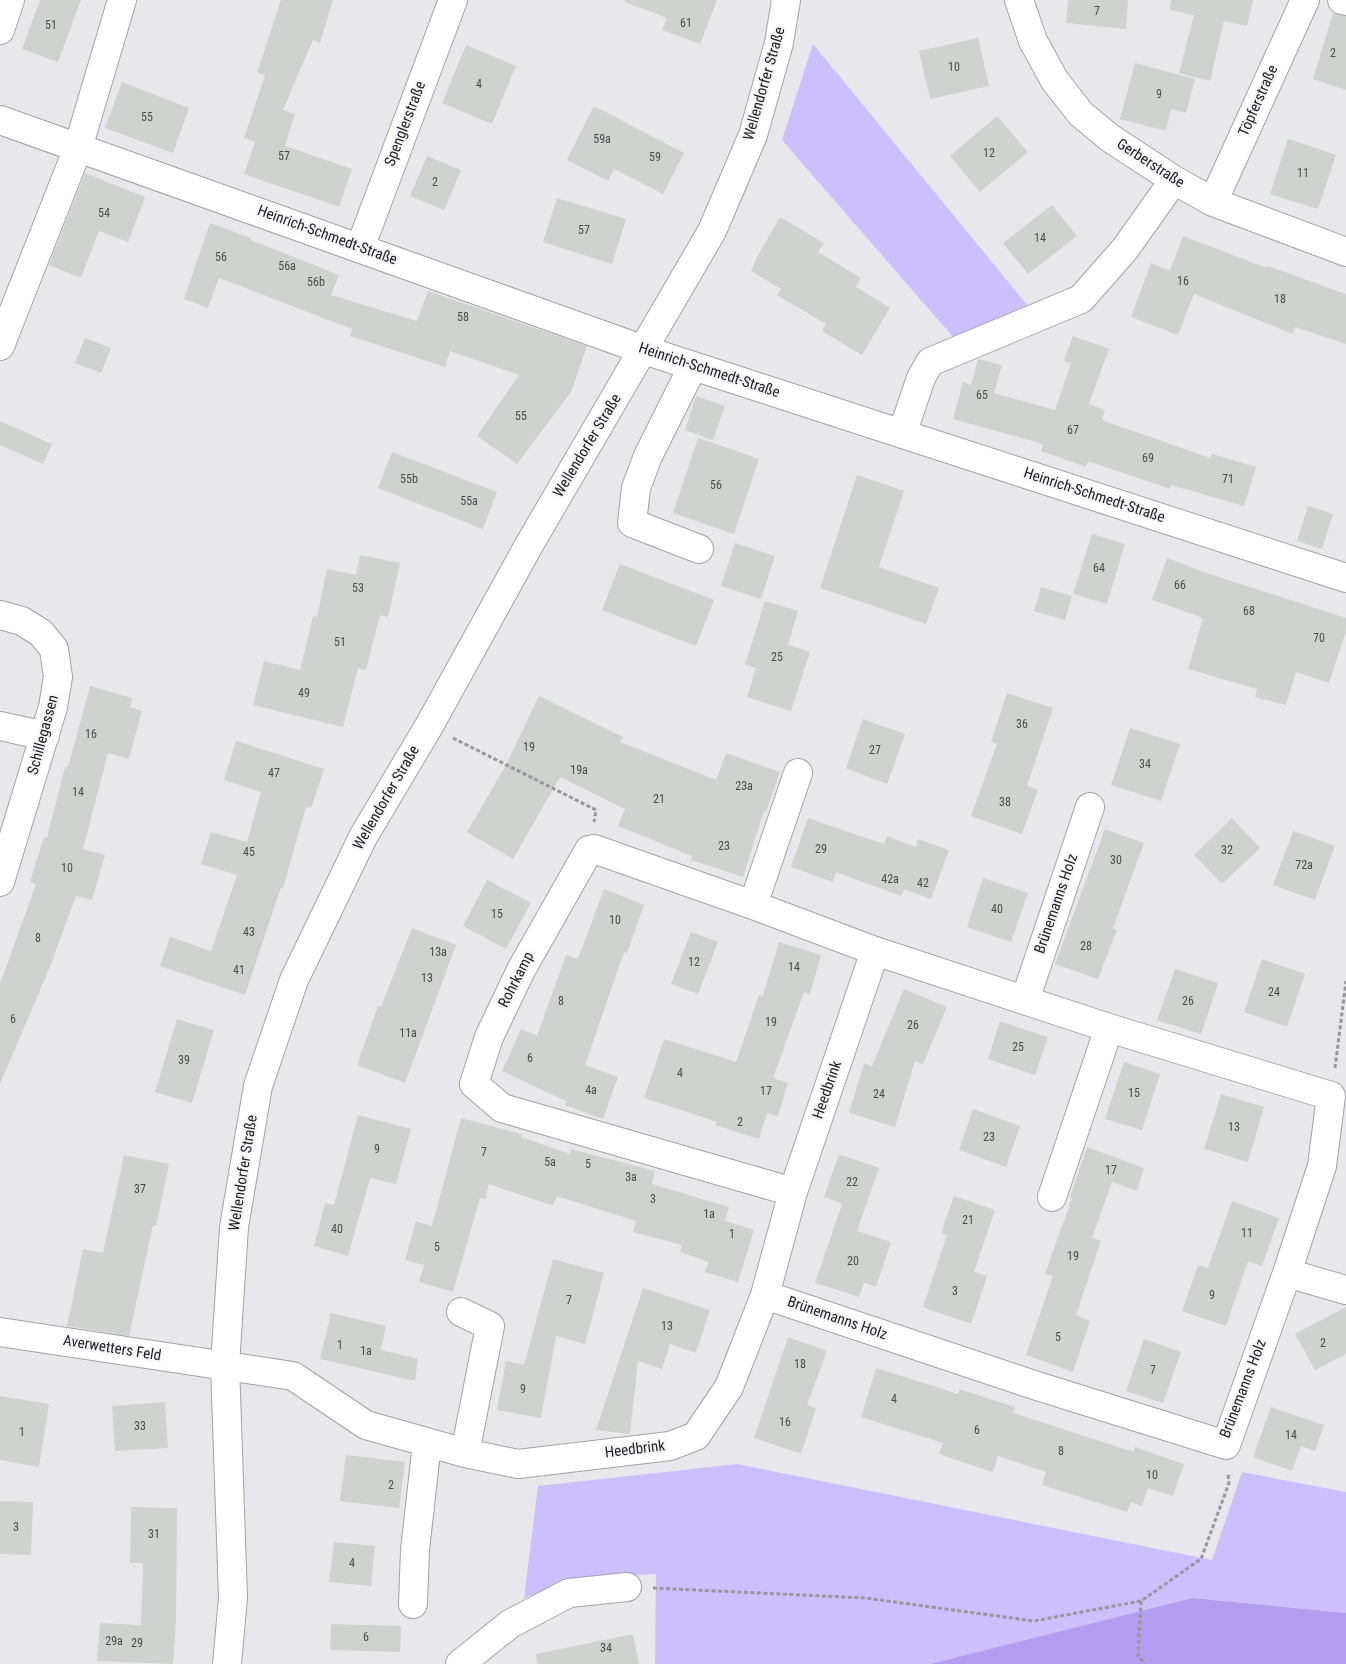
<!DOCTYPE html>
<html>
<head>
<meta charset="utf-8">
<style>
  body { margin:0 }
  canvas { display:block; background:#e8e7ec }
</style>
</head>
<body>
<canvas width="1346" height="1664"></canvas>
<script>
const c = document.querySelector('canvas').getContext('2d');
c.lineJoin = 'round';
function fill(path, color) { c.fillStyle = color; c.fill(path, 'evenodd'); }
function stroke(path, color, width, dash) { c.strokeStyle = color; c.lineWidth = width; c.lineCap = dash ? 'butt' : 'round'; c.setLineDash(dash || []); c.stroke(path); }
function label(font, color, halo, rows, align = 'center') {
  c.font = font + ' "Roboto Condensed",sans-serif'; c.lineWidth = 4.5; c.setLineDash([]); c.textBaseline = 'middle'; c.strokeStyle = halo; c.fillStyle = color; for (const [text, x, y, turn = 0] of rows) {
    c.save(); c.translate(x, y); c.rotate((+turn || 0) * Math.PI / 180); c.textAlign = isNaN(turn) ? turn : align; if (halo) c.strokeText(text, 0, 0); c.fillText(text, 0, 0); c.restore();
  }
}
fill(new Path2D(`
  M813,44l215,262 -75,31 -171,-197z
  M737,1464l475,96 30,-88 104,20v121l-153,-15 -263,66h-275l1,-90 -68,3 -64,21 14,-112z`), '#cdbfff');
fill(new Path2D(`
  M1193,1598l153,15v51h-416z`), '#b29eee');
fill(new Path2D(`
  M40,0h41l-23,62 -36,-13z
  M281,0h52l-13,43 -7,-3 -30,70 12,4 -10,32 67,23 -13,38 -95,-33 11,-32 -11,-4 21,-63 -8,-2z
  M625,0h92l-17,44 -38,-14 5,-12 -42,-16z
  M1068,0h60l-2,29 -60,-6z
  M1171,0h82l-6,26 -23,-5 -14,60 -31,-8 15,-58 -24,-5z
  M1333,13l13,3v74l-33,-11z
  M978,38l11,48 -59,13 -11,-48z
  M466,45l50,21 -24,58 -50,-21z
  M1135,63l60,16 -9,34 -15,-4 -5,22 -46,-12z
  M122,82l67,26 -16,45 -68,-25z
  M594,106l90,47 -21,41 -49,-25 -6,12 -41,-21z
  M997,116l31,36 -48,40 -30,-36z
  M1288,139l48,16 -18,54 -48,-15z
  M427,156l34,14 -17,40 -34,-14z
  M85,173l60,24 -17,45 -29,-11 -18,47 -32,-13z
  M557,198l69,21 -14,45 -69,-22z
  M1052,205l25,31 -49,38 -25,-31z
  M780,217l44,26 -6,9 43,26 -5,9 34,21 -28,47 -40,-24 4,-7 -49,-29 4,-6 -30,-18 7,-16z
  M210,223l41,15v2l88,35 -8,20 86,26 11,-30 159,55 -16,46 -54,72 -40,-28 42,-61 -69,-24 -5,16 -95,-31 2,-7 -133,-51 -11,30 -24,-9z
  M1183,236l84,32 1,-2 78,28v50l-51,-17 -2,7 -99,-40 -16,41 -47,-18 20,-54 19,8z
  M1073,336l36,13 -20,55 16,6 -3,10 108,38 2,-4 44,13 -12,39 -73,-21 -1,4 -82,-28 -2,6 -45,-16 2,-7 -90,-25 10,-37 8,3 7,-26 24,6 -8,28 61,17 16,-47 -7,-2z
  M85,338l26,10 -10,25 -26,-10z
  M696,396l29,10 -12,34 -28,-10z
  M0,421l52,23 -9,20 -43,-19z
  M698,438l61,21 -25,75 -61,-21z
  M392,452l105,40 -14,37 -105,-41z
  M857,475l47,16 -25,76 60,21 -13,36 -106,-36z
  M1308,506l25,8 -11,35 -25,-8z
  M1092,534l33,10 -18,60 -34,-10z
  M735,543l40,13 -14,43 -40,-13z
  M360,555l40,8 -12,54 -8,-2 -14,55 -8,-2 -15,59 -90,-22 11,-44 36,9 13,-54 4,1 10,-48 29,6z
  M1167,558l40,15 139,45v13l-17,52 -33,-11 -10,33 -31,-8 2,-8 -69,-20 15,-51 -51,-18z
  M620,564l94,36 -18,46 -94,-36z
  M1041,587l31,9 -7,24 -31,-9z
  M765,601l33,10 -10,34 22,7 -19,59 -44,-14 9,-29 -11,-3z
  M90,686l42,12 -2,9 12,4 -13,48 -21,-6 -25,96 22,6 -13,45 -16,-4 -26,71 -50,117v-100l36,-100 -6,-2 14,-45 3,1 18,-71h3z
  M1007,693l46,15 -26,78 11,4 -16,44 -51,-18 26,-72 -6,-2z
  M539,696l84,41 -3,5 96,38 10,-27 54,19 -14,40 -2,-1 -21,66 -52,-17 1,-4 -74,-30 7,-17 -65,-32 -47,82 -46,-27 39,-67z
  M863,719l42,15 -18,50 -41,-16z
  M1130,728l50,16 -19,57 -50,-16z
  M236,741l88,28 -13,39 -5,-1 -23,81 -2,-1 -36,108 -85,-29 10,-29 41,14 26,-76 -36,-11 10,-32 36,10 14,-50 -37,-12z
  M808,818l76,26 3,-8 29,11 2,-8 31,11 -18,49 -27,-10 -3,7 -65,-24 -3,10 -42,-15z
  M1232,818l28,30 -38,36 -28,-29z
  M1105,829l39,14 -31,85 4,2 -19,49 -43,-15z
  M1293,831l42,15 -20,54 -42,-15z
  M983,878l45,15 -17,49 -44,-15z
  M487,880l44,23 -25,46 -43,-23z
  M604,889l40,16 -17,48 -3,-1 -39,113 33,12 -15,42 -38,-14 1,-4 -64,-30 19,-42 16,7 29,-81 12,4z
  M412,928l44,17 -51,138 -48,-18 21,-59 3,1z
  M691,932l27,10 -20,52 -27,-10z
  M779,942l42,13 -11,39 -6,-2 -31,86 15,5 -10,33 -11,-3 -8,26 -44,-14 2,-3 -73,-24 20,-59 72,23 23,-67 4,1z
  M1262,959l43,15 -18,53 -43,-15z
  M1175,969l43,14 -17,51 -44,-14z
  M904,989l43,18 -24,57 -8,-3 -20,66 -46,-14 15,-50 8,3z
  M177,1019l37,11 -22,73 -37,-11z
  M1000,1021l48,16 -13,38 -47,-16z
  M1124,1062l36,12 -18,56 -37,-11z
  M1221,1094l43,13 -16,55 -44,-13z
  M973,1109l47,17 -14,41 -47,-17z
  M358,1115l53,14 -15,55 -26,-6 -22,78 -34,-10 11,-43 9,2z
  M461,1118l60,16v3l49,17 1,-5 84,22 -3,13 77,23 -4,14 29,9 -16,52 -33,-10 4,-10 -29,-10 2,-7 -49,-13 3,-11 -79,-25 -4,10 -64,-22 -4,15 -5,-1 -27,94 -34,-10 5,-17 -19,-5 11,-39 16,5z
  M1087,1147l57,21 -7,23 -25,-9 -20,56 9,3 -25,74 14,6 -17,51 -47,-17 27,-79 -8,-2 27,-76 -2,-1z
  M839,1154l40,14 -22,63 34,11 -15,45 -12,-4 -5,14 -44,-14 27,-79 -18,-7z
  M124,1155l45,9 -13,62 -3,-1 -24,111 -62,-10 16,-77 20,4z
  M954,1196l41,14 -21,62 13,4 -16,48 -48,-17 24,-72 -6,-2z
  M1232,1201l47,17 -17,48 -14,-5 -22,65 -44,-15 16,-46 10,3z
  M553,1259l51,14 -19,71 -29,-8 -15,82 -44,-8 9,-49 18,4z
  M643,1288l67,22 -14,43 -26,-9 -8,25 -24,-8 -8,73 -34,-4z
  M1346,1307v47l-31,16 -20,-36z
  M331,1313l55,13 -5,24 37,9 -3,22 -95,-22z
  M788,1337l39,14 -20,54 9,3 -15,46 -47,-16z
  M1144,1339l37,13 -18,51 -37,-12z
  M876,1368l82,26 2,-5 55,18 -2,6 121,39 1,-5 49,17 -11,32 -25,-8 -6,18 -11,-4 -4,10 -85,-27 4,-13 -48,-16 -5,16 -54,-18 4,-11 -82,-26z
  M0,1396l49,8 -10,63 -39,-7z
  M165,1402l3,46 -53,3 -3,-45z
  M1271,1407l53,18 -9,26 -14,-5 -9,25 -39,-14z
  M346,1455l59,7 -6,46 -59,-7z
  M0,1501l33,1 -2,53 -31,-1z
  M131,1507l46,1 -1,113 -3,43 -76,-3 3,-38 41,2 2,-62h-13z
  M334,1542l41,4 -4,40 -42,-4z
  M331,1624l70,2 -1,26 -70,-2z
  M633,1634l6,30h-102l-1,-10z`), '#ced3d0');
const minor = new Path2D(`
  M1019,0l14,41 22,40 26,33 29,24 64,42 39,22 133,50
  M1342,0l4,1
  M0,30l10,-30
  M0,120l644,230 702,228
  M1213,202l92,-202
  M360,248l93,-248
  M0,346l78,-198 44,-148
  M693,366l-45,90 -12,32 -4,35 67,26
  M902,434l19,-56 9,-16 151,-63 44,-50 49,-69
  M0,615l22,6 19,12 13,16 4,28 -5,30 -53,175
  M0,726l45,10
  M753,905l45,-132
  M1025,1000l65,-193
  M1052,1197l57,-169
  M1287,1273l59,17
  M765,1295l269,90 192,60 61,-172 35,-107 9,-70 -222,-68 -234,-77 -122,-46 -159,-56 -5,1 -68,120 -32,67 -15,47 28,24 291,84
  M461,1312l29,14 -25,127
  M0,1332l293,44 73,49 99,28 53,11 152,-18 26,-10 33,-49 36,-92 28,-103 82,-241
  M413,1604l2,-54 12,-107
  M227,1664l6,-66 -8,-233 9,-138 24,-141 36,-106 69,-143 66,-111 100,-181 183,-314 41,-96 26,-92 7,-43
  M460,1664l50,-40 59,-31 58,-6`);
stroke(minor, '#a3a2a7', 30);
stroke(new Path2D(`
  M453,738l143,72 -2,12
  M1335,1068l11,-87
  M653,1588l212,10 169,23 107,-20 60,-42 28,-76 -1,-10
  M1141,1601l-3,55 7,8`), '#97969a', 3, [4, 2.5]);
stroke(minor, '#fff', 28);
label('12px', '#4a4a4b', null, [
  ["7",1097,12],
  ["61",686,24],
  ["51",51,26],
  ["2",1333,54],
  ["10",954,68],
  ["4",479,85],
  ["9",1159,95],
  ["55",147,118],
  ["59a",602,140],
  ["12",989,154],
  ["57",284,157],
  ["59",655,158],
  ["11",1303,174],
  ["2",435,183],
  ["54",104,214],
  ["57",584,231],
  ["14",1040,239],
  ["56",221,258],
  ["56a",287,267],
  ["16",1183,282],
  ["56b",316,283],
  ["18",1280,300],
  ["58",463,318],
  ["65",982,396],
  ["55",521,417],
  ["67",1073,431],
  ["69",1148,459],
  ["55b",409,480],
  ["71",1228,480],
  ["56",716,486],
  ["55a",469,502],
  ["64",1099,569],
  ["66",1180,586],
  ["53",358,589],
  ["68",1249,612],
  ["70",1319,639],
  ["51",340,643],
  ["25",777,658],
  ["49",304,694],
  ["36",1022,725],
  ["16",91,735],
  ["19",529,748],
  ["27",875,751],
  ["34",1145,765],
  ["19a",579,771],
  ["47",274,774],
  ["23a",744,787],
  ["14",78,793],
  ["21",659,800],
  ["38",1005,803],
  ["23",724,847],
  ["29",821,850],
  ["32",1227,851],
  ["45",249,853],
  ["30",1116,861],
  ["72a",1304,866],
  ["10",67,869],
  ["42a",890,880],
  ["42",923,884],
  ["40",997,910],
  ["15",497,915],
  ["10",615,921],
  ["43",249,933],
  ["8",38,939],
  ["28",1086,947],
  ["13a",438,953],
  ["12",694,963],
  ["14",794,968],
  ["41",239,971],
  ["13",427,979],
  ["24",1274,993],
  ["8",561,1002],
  ["26",1188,1002],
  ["6",13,1020],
  ["19",771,1023],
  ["26",913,1026],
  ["11a",408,1034],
  ["25",1018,1048],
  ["6",530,1059],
  ["39",184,1061],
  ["4",680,1074],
  ["4a",591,1091],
  ["17",766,1092],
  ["15",1134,1094],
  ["24",879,1095],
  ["2",740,1123],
  ["13",1234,1128],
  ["23",989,1138],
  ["9",377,1150],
  ["7",484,1153],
  ["5a",550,1163],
  ["5",588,1165],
  ["17",1111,1171],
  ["3a",631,1178],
  ["22",852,1183],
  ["37",140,1190],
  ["3",653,1200],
  ["1a",709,1215],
  ["21",968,1221],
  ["40",337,1230],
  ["11",1247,1234],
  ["1",732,1235],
  ["5",437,1248],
  ["19",1073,1257],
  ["20",853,1262],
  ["3",955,1292],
  ["9",1212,1296],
  ["7",569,1301],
  ["13",667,1327],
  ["5",1058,1338],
  ["2",1323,1344],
  ["1",340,1346],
  ["1a",366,1352],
  ["18",800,1365],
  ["7",1153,1371],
  ["9",523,1390],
  ["4",894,1400],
  ["16",785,1423],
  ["33",140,1427],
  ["6",977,1431],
  ["1",22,1433],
  ["14",1291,1436],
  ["8",1061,1452],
  ["10",1152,1476],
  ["2",391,1486],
  ["3",16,1528],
  ["31",154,1535],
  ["4",352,1564],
  ["6",366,1638],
  ["29a",114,1642],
  ["29",137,1644],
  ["34",606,1649]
]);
label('15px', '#1e1d1f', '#f6f5fa', [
  ["Wellendorfer Straße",765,84,-74],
  ["Töpferstraße",1259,101,-66],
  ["Spenglerstraße",406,124,-69],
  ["Gerberstraße",1150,164,33],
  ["Heinrich-Schmedt-Straße",327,236,20],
  ["Heinrich-Schmedt-Straße",709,371,18],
  ["Wellendorfer Straße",588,446,-59],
  ["Heinrich-Schmedt-Straße",1094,496,18],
  ["Schillegassen",44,735,-75],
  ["Wellendorfer Straße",387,798,-60],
  ["Brünemanns Holz",1057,904,-71],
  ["Rohrkamp",517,980,-63],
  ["Heedbrink",828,1090,-71],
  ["Wellendorfer Straße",244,1173,-81],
  ["Brünemanns Holz",837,1319,19],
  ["Averwetters Feld",112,1349,9],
  ["Brünemanns Holz",1244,1389,-69],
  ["Heedbrink",635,1450,-7]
]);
</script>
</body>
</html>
